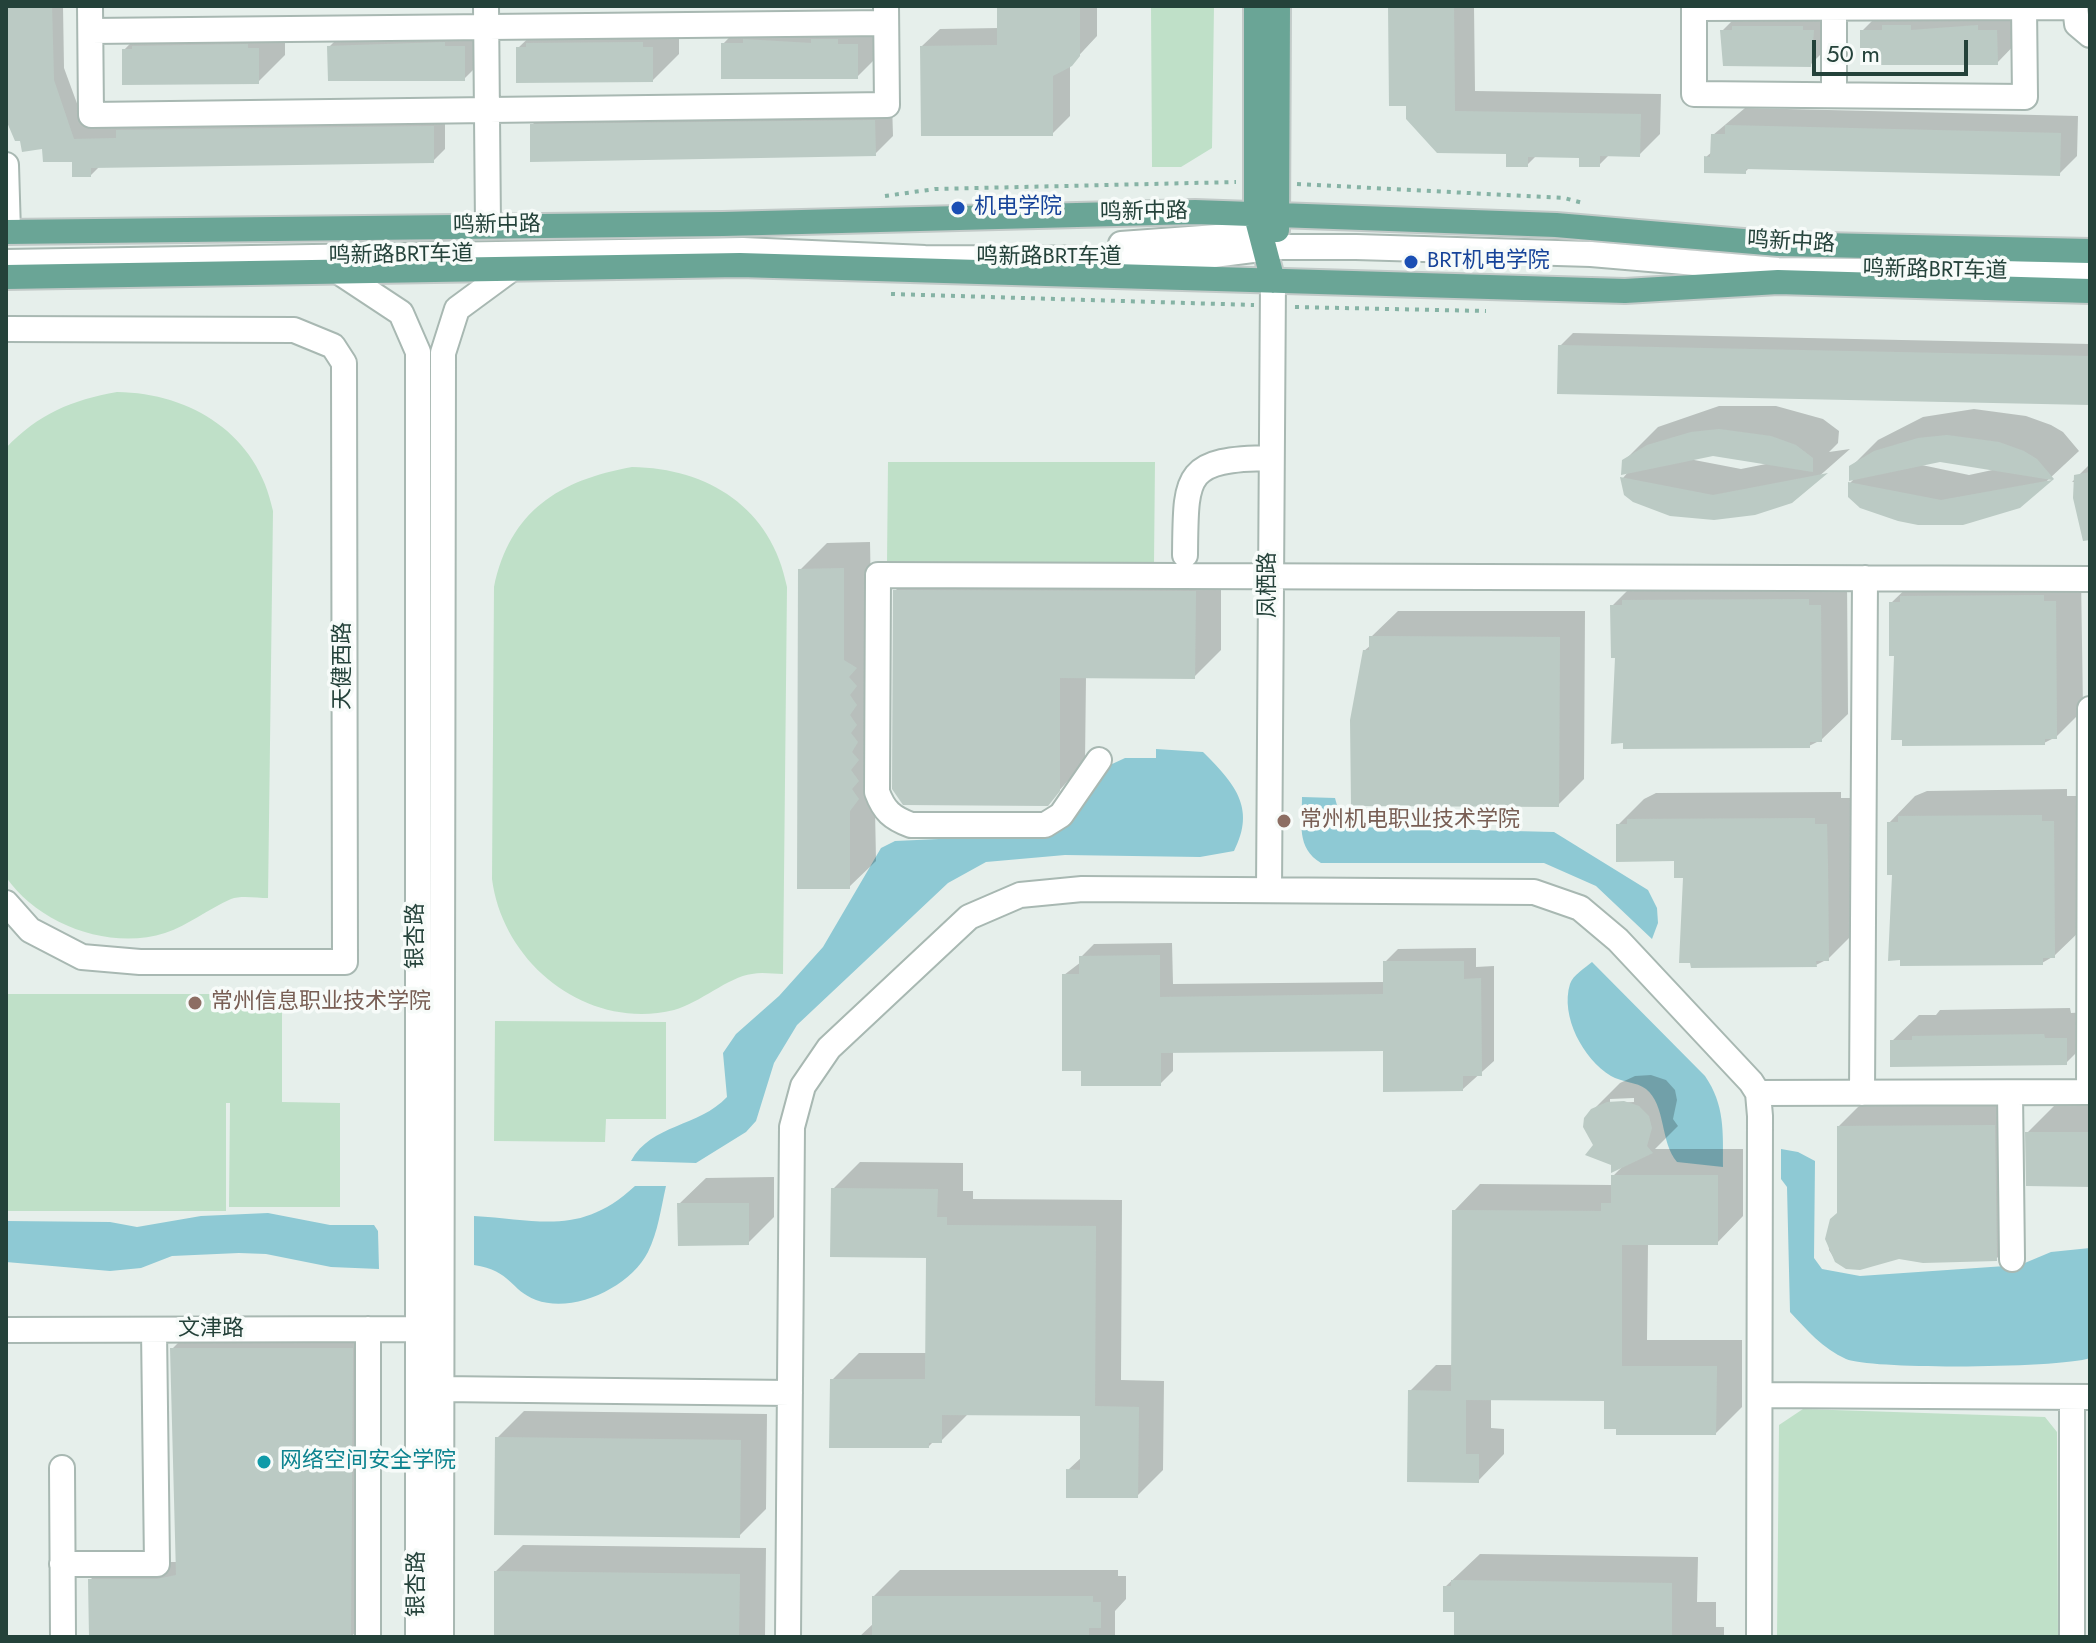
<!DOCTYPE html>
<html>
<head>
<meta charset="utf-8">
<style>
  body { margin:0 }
  #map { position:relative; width:2096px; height:1643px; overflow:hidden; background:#e6efeb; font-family:Jost,sans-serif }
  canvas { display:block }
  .frame { position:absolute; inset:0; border:8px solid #24423a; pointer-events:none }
  .scale { position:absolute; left:1812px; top:40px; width:156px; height:36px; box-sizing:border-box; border:4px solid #24423a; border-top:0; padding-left:10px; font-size:24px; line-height:28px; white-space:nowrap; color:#24423a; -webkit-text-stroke:6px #f7fbf9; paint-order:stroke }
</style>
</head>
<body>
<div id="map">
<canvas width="2096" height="1643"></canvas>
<div class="frame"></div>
<div class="scale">50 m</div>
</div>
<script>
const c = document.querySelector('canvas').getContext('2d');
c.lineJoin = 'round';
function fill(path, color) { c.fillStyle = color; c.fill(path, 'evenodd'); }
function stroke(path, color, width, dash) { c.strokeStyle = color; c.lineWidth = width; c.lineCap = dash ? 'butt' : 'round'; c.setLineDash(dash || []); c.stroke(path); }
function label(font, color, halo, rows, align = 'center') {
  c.font = font + ' Jost,"Noto Sans SC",sans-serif'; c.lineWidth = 7; c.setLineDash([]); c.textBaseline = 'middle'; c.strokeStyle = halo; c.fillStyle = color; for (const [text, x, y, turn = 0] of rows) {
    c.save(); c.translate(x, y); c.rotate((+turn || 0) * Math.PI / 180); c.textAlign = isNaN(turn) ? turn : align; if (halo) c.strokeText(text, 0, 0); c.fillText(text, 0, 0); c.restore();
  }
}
fill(new Path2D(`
  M1151,6h63l-2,142 -31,19h-29z
  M117,392c75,1 141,43 156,119l-5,387c-11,0 -27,-3 -37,1 -23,10 -42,26 -66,34 -55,18 -127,-9 -159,-56v-429c32,-34 66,-48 111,-56z
  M888,462h267l-1,102 -267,-1z
  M632,467c76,1 140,41 155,120l-4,387c-10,0 -21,-2 -31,0 -24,3 -52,29 -78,36 -87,21 -171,-46 -182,-131l2,-292c16,-76 65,-107 138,-120z
  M6,994h276v108l58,1v104h-111l1,-104h-4v108h-220z
  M495,1021l171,1v97h-60l-1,23 -111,-1z
  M1803,1409l242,8 12,15 1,205h-281l2,-212z`), '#bfe0c8');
fill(new Path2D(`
  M1156,749l47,3c30,30 54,55 31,99l-34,6 -135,-2 -79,7 -38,21 -151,142 -23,38 -18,58 -10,11 -50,31 -65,-2c20,-37 68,-34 96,-64l-4,-44 13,-19 43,-38 44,-49 58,-99 14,-7 131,-6 84,-70 15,-7h31z
  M1302,797l33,1 6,22 12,7 201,5 94,58 9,18 1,15 -6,16 -56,-53 -52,-23h-223c-25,-15 -19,-40 -19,-66z
  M1592,962l113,114c20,29 18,56 18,91l-46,-5c-17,-20 -11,-57 -31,-73 -9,-7 -25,-7 -35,-13 -28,-17 -51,-60 -41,-92 3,-9 15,-16 22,-22z
  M1781,1149l17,3 17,9 -1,97 8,11 38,7 160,-11 31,-13 39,-4v110c-28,10 -218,12 -244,1 -23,-10 -40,-30 -56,-47l-3,-125 -6,-8z
  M635,1186h31c-5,22 -8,46 -18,66 -18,35 -74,62 -112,48 -26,-10 -24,-29 -62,-35v-49c67,4 107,20 161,-30z
  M268,1213l62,12h44l4,6 1,38 -48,-2 -65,-13 -27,-1 -67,3 -31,12 -31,3 -104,-9v-41l104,1 27,5 64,-11z`), '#8ec9d4');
fill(new Path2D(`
  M6,6h57l1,62 22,60 35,-1 9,-8 315,-4v34l-12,12 -333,5 -9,9 -17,-15 -52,-21 -16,-23z
  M999,6h98v30l-27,29v51l-18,18 -130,-88 18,-17 59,-1z
  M1390,6h84l1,85 186,3 -1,40 -21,21 -29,-1 -11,11 -18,-9 -44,-1 -10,10 -19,-13 -70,-1z
  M1747,6h93l-3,32 -27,27 -88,-34z
  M1887,6h136v30l-26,27 -135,-32z
  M864,13l20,37 -27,27 -134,-33 26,-27z
  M470,17l21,35 -27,27 -135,-32 27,-27z
  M679,21v33l-26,26 -135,-32 27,-26z
  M150,23h135v32l-27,27 -134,-32z
  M892,103l1,33 -18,18 -343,-29 17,-17z
  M1745,108l333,8 -1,40 -18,18 -309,-7 -5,5 -39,-15 7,-6v-16z
  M1573,333l517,11v59l-530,-57z
  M1719,406h57l47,13 16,12 -1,12 -9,9 21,-3 -59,52 -36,12 -132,-35 6,-7 -5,-10 34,-34zM1713,454l58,9 -30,6 -52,-10z
  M1974,409l52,7 25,9 12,7 16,19 -60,56 -57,16 -112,-40 6,-6 -5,-10 27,-27 45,-23zM1940,460l57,9 -28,6 -52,-11z
  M2090,464v55l-14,-37h-4z
  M870,542l6,319 -27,26 -49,-317 27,-27z
  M921,564l300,1v85l-27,27 -108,-1 -1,86 -38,42 -152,-213z
  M2081,576l2,134 -27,27 -12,6 -148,-89 -5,-51 27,-26z
  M1639,579h208l1,135 -27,26 -12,6 -192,-90 -5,-50z
  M1398,611h187l-1,168 -26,26 -194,-154 7,-6v-8z
  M2067,789v7h12l2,134 -27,26 -12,7 -148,-90 -5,-50 26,-27 12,-5z
  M1841,792v6h12l1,135 -26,26 -12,6 -131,-89 -9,-17 -58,-34 26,-26 12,-6z
  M1172,943l1,41 212,-2v-20l13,-13 78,-1v19l18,-1v95l-31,28 -78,-40 -212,2v20l-13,13 -77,-15 -19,-94 17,-13v-5l13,-13z
  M2070,1008l1,5 19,-1v27l-24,24 -174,-22 27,-26h17l4,-5z
  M1651,1075l15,5 9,10 2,10 -4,19 5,7 -23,23h88v67l-26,27h-69l-1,97h95v67l-26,26 -110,-34 -115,-1v30l13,1v25l-26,27 -68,-90 26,-26h17l1,-154 26,-27 133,1v-9l9,-9 -27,-22 -3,-34 28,-28 15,-7zM1634,1098v4l-24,1v-4z
  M1865,1100h156l2,132 -27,27 -97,-2 -63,4 -7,-11 -1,-22 11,-14v-88z
  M2054,1106h36v79l-63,-52z
  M860,1162l103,1v28h10v8l149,1 -1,180 43,1 -1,89 -26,26 -69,-26 14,-13v-43l-113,-1 -28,28h-7l-5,5 -97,-66 27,-27h68l1,-97 -95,-67z
  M774,1177v40l-26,26 -69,-39 27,-26z
  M190,1331h180l-2,288 -17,18h-260l-1,-57 18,-18h69l-5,-213z
  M524,1411l243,3 -1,95 -27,27 -242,-98z
  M523,1545l243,3 -1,89h-270l1,-66z
  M1480,1554l218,3 -1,45h19v25h8v10h-268v-27l-11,-23z
  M900,1570h218v6h8v23l-11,12v26h-256l15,-14v-27z`), '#0003');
fill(new Path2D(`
  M6,6h46l2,74 20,59 42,-1v-8l318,-4v37l-343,5v9h-19v-15h-29l-1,-13 -20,3 -2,-11h-5l-9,-21z
  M997,6h83v50l-8,10 -19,10v60h-132l-1,-90 77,-1z
  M1388,6h66l1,105 186,3 -1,43 -40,-1v11h-21v-9l-51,-1v10h-22v-13l-69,-1 -31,-34v-13h-17z
  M1882,25h29v5l67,-5v5h19l1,35h-138v-35h22z
  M1732,26h71v4h11l-3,37 -88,-1 -3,-36h12z
  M743,39l68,4v-4h27v5h20v35h-137v-36h22z
  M445,42v4h20v35h-137l-1,-35z
  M643,42v5h10v35l-137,1v-36h10v-4z
  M248,44v4h11v36l-137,1v-36h10v-3z
  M875,120l1,36 -346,6v-38z
  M1725,125l336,8 -1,43 -314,-7v5l-42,-1v-17l6,1 1,-23h14z
  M1558,345l532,11v49l-533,-11z
  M1719,429l52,7 25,9 17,13v14l-100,-16 -92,19 1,-15 25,-15 44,-13z
  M1947,435l52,7 25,9 13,8 17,20 -34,29 -57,17h-45l-20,-4 -38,-13 -12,-11v-15l93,18 111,-20 -112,-18 -91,19v-15l25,-15 44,-13z
  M2090,472v68l-7,1 -10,-43 1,-23z
  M1828,473l-36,30 -37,12 -41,5 -44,-4 -37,-14 -9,-7 -4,-18 93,18z
  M844,568v92l13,8 -8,9 8,9 -7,9 7,10 -7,10 7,10 -6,8 7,9 -6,10 7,8 -8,10 8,11 -7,8 7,10 -9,12v78h-53l1,-320z
  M893,590l303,1 -1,88 -135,-1v113l-12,15 -145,-1 -11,-16z
  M2044,595v6h12l1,138h-12v6l-143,1v-6h-11l3,-84h-5v-54h11v-6z
  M1809,599v6h12l1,137h-12v6l-187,1v-6l-12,1 4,-86h-4l-1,-53h12v-5z
  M1369,636l191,1 -1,170 -208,-1 -1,-86 13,-70h6z
  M2042,815v6h12l1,137h-12v7l-143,1v-6l-12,1 4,-86h-5v-53h11v-6z
  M1815,818v6h12l1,42 1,95h-13l1,6 -126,1 -1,-5h-11l4,-85h-9v-17l-58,1v-38h11v-5z
  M1160,955v42l223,-3v-33h81v18l17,-1 1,98h-19v15l-80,1v-41l-222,2v33h-80v-15h-19v-97h17v-18z
  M2044,1034l1,4h22v27l-177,2v-27h22v-4z
  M1624,1101l15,5 10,10 3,12 -5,18 6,7 -42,20v-8l-26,-10 8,-10 -10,-18 1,-9 7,-9 16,-7z
  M1995,1125l2,136 -74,2 -24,-4 -39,11 -14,-1 -11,-7 -10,-23 5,-20 7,-6v-87z
  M2025,1132h65v55l-64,-1z
  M1611,1175h107v70h-96v121h95l-1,69h-100v-6h-12v-28l-138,-1v54h13v29l-72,-1 1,-92 43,1 1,-181 149,1v-8h10z
  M831,1188l107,1 -1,28h10v8l149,1 -1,180 44,1 -1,91h-72v-29l14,1v-54l-138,-1v28h-13v5h-100l1,-69h95l1,-121 -96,-1z
  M677,1203h72v42l-71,1z
  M170,1348h183l-2,289h-262l-1,-58h69l19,-4z
  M495,1437l246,3 -1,98 -246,-3z
  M494,1571l246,3 -1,63h-245z
  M1451,1580l221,3v54h-218v-25h-11v-26h8z
  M872,1596h221v6h8v26h-12v9h-217z`), '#bbcac4');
const minor = new Path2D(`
  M90,6l1,109 796,-10 -1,-99
  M486,6l2,220
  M1694,6v88l331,3 -1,-91
  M2075,6l2,18 13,11
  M1694,8l380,-1
  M1834,8v87
  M91,31l795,-8
  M6,165l2,67
  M1121,244l123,-9
  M6,262l737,-12 182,8 257,1 94,-12h80l235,7 187,16 312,4
  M339,272l62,41 17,39v1285
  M6,329l288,1 39,16 11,17 1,599h-205l-58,-5 -52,-27 -24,-27
  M1185,555c1,-80 -2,-96 86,-97
  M1099,760l-38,55 -16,10h-134c-19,-7 -27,-14 -34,-33l1,-217 1212,4
  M1269,890l4,-609
  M2089,1092l1,-383
  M1758,1093l332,-1
  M1862,1093l3,-515
  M2010,1093l2,166
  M368,1329v308
  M6,1330l411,-1
  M441,1389l349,4
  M1760,1395l330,2
  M62,1468l1,169
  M62,1564h95l-3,-234
  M441,1637l2,-1284 14,-44 53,-39
  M788,1637l4,-510 11,-41 26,-38 140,-131 51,-22 62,-6 452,3 46,16 38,32 133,142 7,11 2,23 -1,521
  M2072,1637v-240`);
const major = new Path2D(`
  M1256,6v210l17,65
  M1277,230l1,-224
  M6,232l717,-8 472,-12 361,13 222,19 312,7
  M6,277l734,-12 885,26 153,-9 312,9`);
stroke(minor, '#a8b8b2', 28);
stroke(major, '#c2cac8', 28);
stroke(new Path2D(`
  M1297,184l267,14 19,5
  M885,196l50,-7 301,-7
  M891,294l363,11
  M1295,307l191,4`), '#86b3a5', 4, [4, 6]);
stroke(minor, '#fff', 24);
stroke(major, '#6aa596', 24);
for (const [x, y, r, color] of [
  [958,208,8,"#1a4fb4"],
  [1411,262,8,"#1a4fb4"],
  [1284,821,8,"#8d6e63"],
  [195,1003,8,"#8d6e63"],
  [264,1462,8,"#0f9aa8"]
]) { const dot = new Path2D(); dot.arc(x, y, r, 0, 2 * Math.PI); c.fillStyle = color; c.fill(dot); stroke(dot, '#f7fbf9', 3); }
label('22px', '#164399', '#f7fbf9', [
  ["机电学院",974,208],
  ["BRT机电学院",1427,262]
], 'left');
label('22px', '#24423a', '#f7fbf9', [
  ["鸣新中路",1144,213,-1],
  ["鸣新中路",497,226,-1],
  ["鸣新中路",1791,243,3],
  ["鸣新路BRT车道",401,256,-1],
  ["鸣新路BRT车道",1049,258],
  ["鸣新路BRT车道",1935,271,1],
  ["凤栖路",1269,585,-90],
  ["天健西路",344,666,-90],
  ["银杏路",417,936,-90],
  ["文津路",211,1330],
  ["银杏路",418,1584,-90]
]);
label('22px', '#785e54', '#f7fbf9', [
  ["常州机电职业技术学院",1300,821],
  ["常州信息职业技术学院",211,1003]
], 'left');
label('22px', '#0d838f', '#f7fbf9', [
  ["网络空间安全学院",280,1462]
], 'left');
</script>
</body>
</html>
